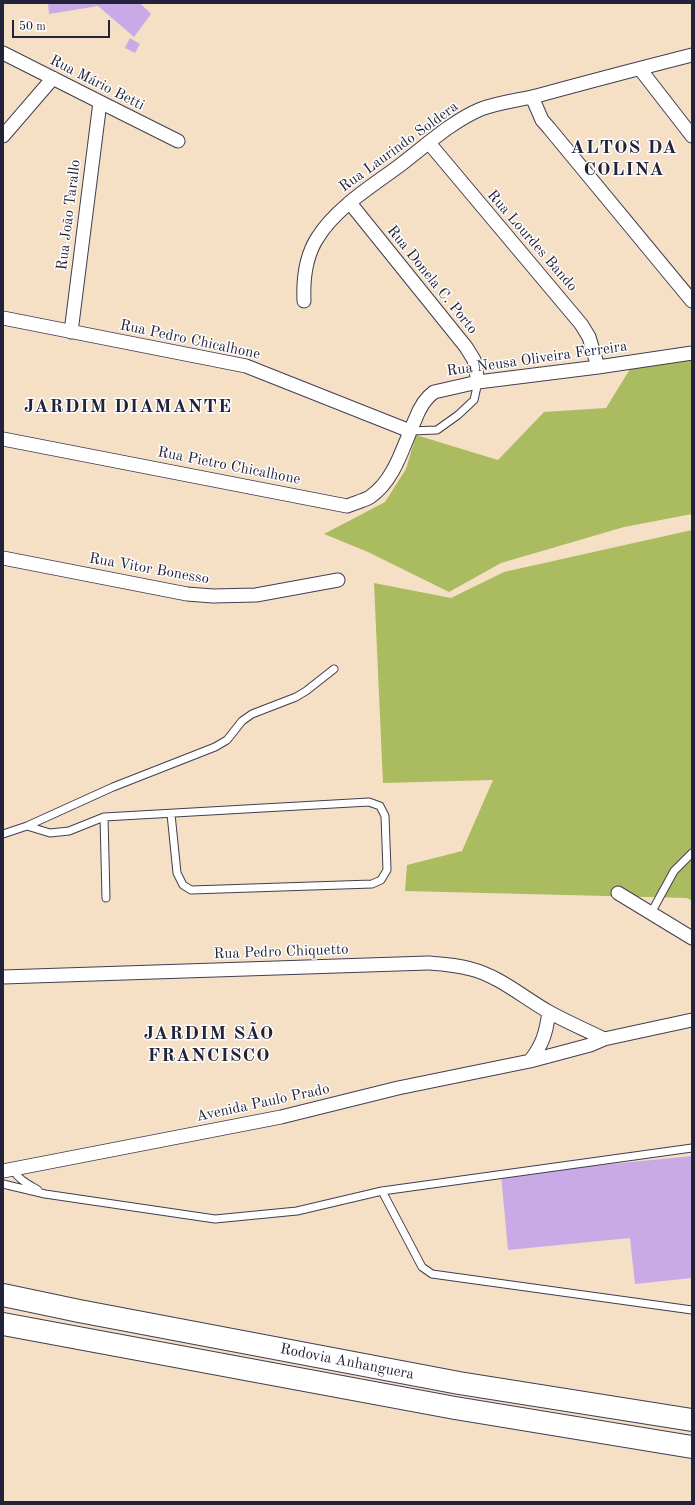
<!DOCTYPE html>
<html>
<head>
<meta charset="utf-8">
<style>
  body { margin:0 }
  #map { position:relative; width:695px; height:1505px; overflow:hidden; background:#f5e0c6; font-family:"Old Standard TT",serif }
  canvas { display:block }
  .frame { position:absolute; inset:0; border:4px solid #22223b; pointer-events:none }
  .scale { position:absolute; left:12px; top:20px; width:98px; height:18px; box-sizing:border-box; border:2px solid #22223b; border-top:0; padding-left:5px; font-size:12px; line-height:14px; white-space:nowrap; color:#22223b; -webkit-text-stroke:3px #fff; paint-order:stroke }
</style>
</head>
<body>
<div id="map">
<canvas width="695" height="1505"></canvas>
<div class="frame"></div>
<div class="scale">50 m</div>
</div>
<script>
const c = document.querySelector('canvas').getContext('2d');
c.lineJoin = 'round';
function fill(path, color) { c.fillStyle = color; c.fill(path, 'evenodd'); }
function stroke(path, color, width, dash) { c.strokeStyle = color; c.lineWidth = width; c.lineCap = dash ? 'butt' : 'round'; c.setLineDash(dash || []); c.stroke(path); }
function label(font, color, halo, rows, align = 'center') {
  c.font = font + ' "Old Standard TT",serif'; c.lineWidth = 3; c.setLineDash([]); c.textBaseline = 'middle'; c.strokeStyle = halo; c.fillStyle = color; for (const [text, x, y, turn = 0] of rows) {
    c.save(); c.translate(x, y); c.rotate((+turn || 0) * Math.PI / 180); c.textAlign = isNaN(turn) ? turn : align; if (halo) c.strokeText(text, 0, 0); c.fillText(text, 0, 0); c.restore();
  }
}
fill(new Path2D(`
  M692,356v158l-68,13 -123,36 -52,29 -81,-40 -44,-18 61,-32 21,-33 10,-34 82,25 46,-48 62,-4 29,-47z
  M692,530v371l-5,-3 -282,-7 2,-26 55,-14 31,-71 -110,3 -9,-200 77,15 53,-26z`), '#aabc5f');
fill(new Path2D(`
  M48,3h84l2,1 6,-1 11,11 -17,23 -36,-31 -49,8z
  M130,38l10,6 -5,9 -10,-5z
  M692,1156v122l-57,6 -5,-46 -122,12 -7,-75z`), '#caaae6');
const lane = new Path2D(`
  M410,431l27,-1 21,-15 16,-15 4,-18
  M104,817l2,81
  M27,826l23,7 19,-2 35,-14 265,-15 11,4 5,10 2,54 -6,10 -9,4 -181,6 -8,-5 -6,-12 -6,-59
  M3,834l24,-8 86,-39 102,-40 12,-7 15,-19 10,-7 44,-17 10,-6 28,-22
  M651,913l23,-42 18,-18
  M13,1170c6,10 15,14 25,20
  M3,1184l42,10 170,25 82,-8 85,-20 310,-43
  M382,1191l40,76 10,7 260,36`);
const street = new Path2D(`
  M3,53l97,49 78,39
  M640,69l52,67
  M532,97l10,23 7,8 143,173
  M3,136l50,-58
  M429,143l152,181 8,13 9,30
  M350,203l116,144 8,13 4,22
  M304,301c-1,-22 2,-46 14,-64 18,-29 54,-51 81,-71 25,-19 53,-45 82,-57 19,-7 40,-9 59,-14 51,-14 101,-27 152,-40
  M3,318l243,48 164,65
  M71,332l29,-230
  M3,439l344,67c7,-3 16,-5 23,-9 25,-17 33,-51 45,-77 4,-11 9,-21 19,-28l44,-10 120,-15 94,-14
  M3,558l184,36 26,2 43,-1 82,-15
  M618,893l74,45
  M3,977l425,-14c14,1 29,2 43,6 28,7 53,29 78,43 18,10 37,18 55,27
  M530,1061c13,-17 16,-28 19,-49
  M3,1171l278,-54 117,-29 132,-27 60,-16 14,-6 88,-19`);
const highway = new Path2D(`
  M3,1295l76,16 380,72 233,37
  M3,1324l452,84 237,39`);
stroke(lane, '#423e50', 9);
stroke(street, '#423e50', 15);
stroke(highway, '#423e50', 24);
stroke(lane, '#fff', 7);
stroke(street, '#fff', 13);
stroke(highway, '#fff', 22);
label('15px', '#22223b', '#fff', [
  ["Rua Mário Betti",97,83,27],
  ["Rua Laurindo Soldera",399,147,-36],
  ["Rua João Tarallo",69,215,-83],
  ["Rua Lourdes Bando",532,241,49],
  ["Rua Donela C. Porto",432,280,51],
  ["Rua Pedro Chicalhone",190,340,12],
  ["Rua Neusa Oliveira Ferreira",537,359,-8],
  ["Rua Pietro Chicalhone",229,466,11],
  ["Rua Vitor Bonesso",149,569,10],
  ["Rua Pedro Chiquetto",281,952,-2],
  ["Avenida Paulo Prado",263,1103,-12],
  ["Rodovia Anhanguera",347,1362,11]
]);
c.letterSpacing = '1px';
label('bold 19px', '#22223b', '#fff', [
  ["ALTOS DA",624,148],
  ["COLINA",624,170],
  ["JARDIM DIAMANTE",128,407],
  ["JARDIM SÃO",209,1034],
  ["FRANCISCO",209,1056]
]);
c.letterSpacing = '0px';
</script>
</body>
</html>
